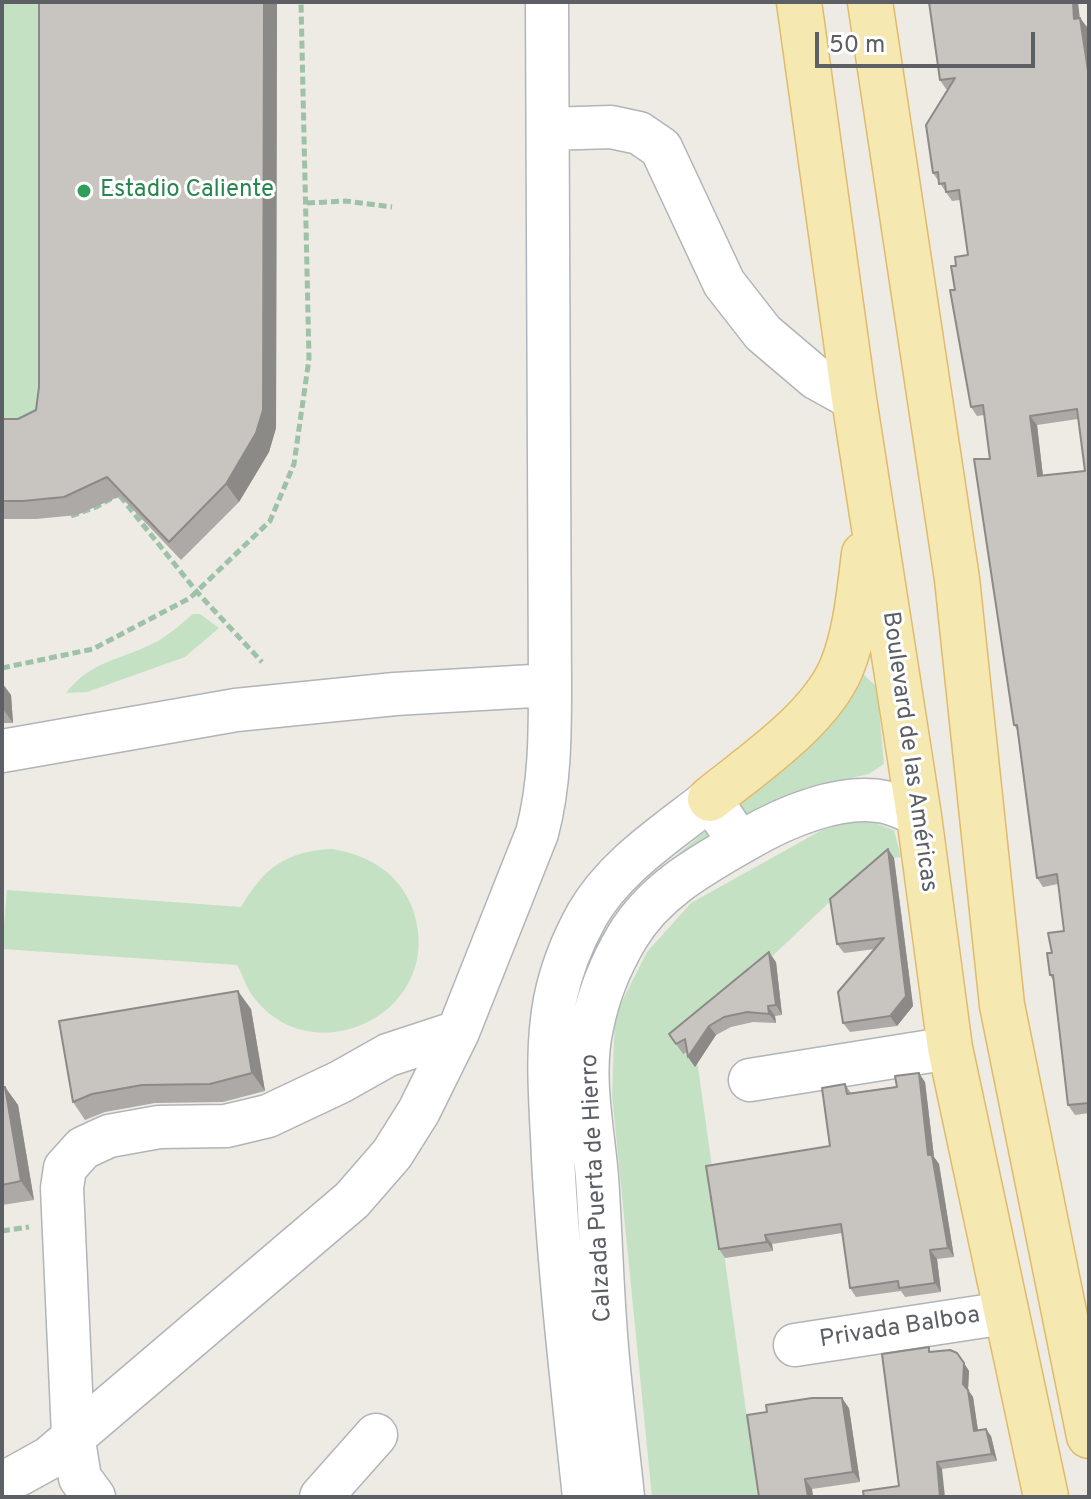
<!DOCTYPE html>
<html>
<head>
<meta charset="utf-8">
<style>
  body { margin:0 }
  #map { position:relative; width:1091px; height:1499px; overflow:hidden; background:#edebe4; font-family:Overpass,sans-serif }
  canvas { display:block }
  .frame { position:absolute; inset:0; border:4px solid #5c5f63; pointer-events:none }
  .scale { position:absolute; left:815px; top:32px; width:220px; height:36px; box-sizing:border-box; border:4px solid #5c5f63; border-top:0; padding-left:10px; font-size:24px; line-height:28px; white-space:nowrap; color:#5c5f63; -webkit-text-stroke:6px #fff; paint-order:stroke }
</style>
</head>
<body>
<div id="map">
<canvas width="1091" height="1499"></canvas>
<div class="frame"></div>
<div class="scale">50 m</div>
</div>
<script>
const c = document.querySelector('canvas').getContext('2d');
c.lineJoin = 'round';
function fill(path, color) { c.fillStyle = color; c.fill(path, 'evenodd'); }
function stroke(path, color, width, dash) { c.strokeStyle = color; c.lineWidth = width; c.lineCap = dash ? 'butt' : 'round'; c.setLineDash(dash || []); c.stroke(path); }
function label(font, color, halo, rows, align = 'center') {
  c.font = font + ' Overpass,sans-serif'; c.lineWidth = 6; c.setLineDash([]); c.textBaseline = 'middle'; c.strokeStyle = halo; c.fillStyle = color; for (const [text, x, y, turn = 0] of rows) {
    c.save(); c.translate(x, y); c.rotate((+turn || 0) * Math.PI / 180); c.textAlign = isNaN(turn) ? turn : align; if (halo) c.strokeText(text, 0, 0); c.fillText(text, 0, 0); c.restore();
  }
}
fill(new Path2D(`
  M2,2h165l-47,494 -43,19 -75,4z
  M193,614h7l19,14 -34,29 -98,35 -21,1c25,-32 51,-32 86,-49 15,-7 28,-19 41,-30z
  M863,674l14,13 7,77 -15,10 -63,14 -135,72 122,-103z
  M862,818l32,12 7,27 -28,4 -180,170 65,466h-106l-40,-402 3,-80 32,-63 44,-49 131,-73z
  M332,849c36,6 66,23 80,58 39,106 -104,173 -162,85 -5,-8 -8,-19 -13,-27l-235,-16 5,-59 234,17c23,-39 45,-56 91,-58z`), '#c5e1c4');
const minor = new Path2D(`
  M548,129l63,-2 28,6 22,15 63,135 39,50 53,45 38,21
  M2,751l234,-41 159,-16 155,-9
  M750,1080l200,-32
  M795,1345l210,-32
  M2,1484l47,-26 303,-258 40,-46 27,-43 39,-79 79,-199c13,-48 13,-98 13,-148l-3,-683
  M94,1497l-14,-19 -7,-43 -11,-247 3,-20 18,-20 26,-12 50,-9 67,-1 42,-10 72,-34 48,-27 70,-23
  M321,1497l55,-62
  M584,1497c-12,-113 -25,-225 -31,-339 -2,-52 -8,-106 2,-158 6,-30 17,-58 32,-85 28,-49 79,-81 123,-116l30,44
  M623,1497c-5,-50 -12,-100 -16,-150 -5,-57 -6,-113 -10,-170 -4,-48 -16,-101 -5,-150 6,-31 19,-63 35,-90 28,-47 75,-72 120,-98 38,-22 94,-46 138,-37 12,3 23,8 34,14`);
const major = new Path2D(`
  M799,2l55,397 65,417 31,232 96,449
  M870,2l87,577 45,426 87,431
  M710,799c42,-34 109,-79 131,-130 15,-36 18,-76 23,-115`);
stroke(minor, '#b1b4b8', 45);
stroke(major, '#e0bb6a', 47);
stroke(new Path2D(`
  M307,203l39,-2 46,6
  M120,496l77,96 65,70
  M71,516l25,-9 27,-15
  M2,668l91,-19 97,-51 80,-77 24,-57 15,-105 -8,-357
  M2,1231l27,-4`), '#9ec2a7', 5, [8, 4]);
stroke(minor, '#fff', 42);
stroke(major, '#f5e8b1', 44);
fill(new Path2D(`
  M39,2h238l-1,426 -7,24 -30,50 -58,58 -61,-64 -43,19 -41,4h-34v-100h16l18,-9 3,-23z
  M1080,18l7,9 2,15v1071l-14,2 -7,-10 -15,-125 -3,-5 2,-22 12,-22 -6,-47 -15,3 -6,-9 -20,-148 -3,-5 -24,-266 -6,-44 -7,1 -6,-9 -16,-117 1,-24 12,-11 -8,-55 -8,1 -19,-28 15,-84h-2l-6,-9zM1078,419l7,52 -42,5 -6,-51z
  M2,683l9,12 2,28h-11z
  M888,849l6,9 19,148 -16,20 -47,6 -7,-9 32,-74 -31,4 -7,-9z
  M776,962l6,53 -7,1 1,7 -23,-1 -22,5 -15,8 -21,32 -7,-10 -1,-5 -4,2 -14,-20z
  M251,1009l14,82 -42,11 -68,1 -50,9 -20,8 -12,-18z
  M925,1082l9,75 5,7 15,93 -17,2 4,33 -36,5 -4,-6 -45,6 -6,-9 -8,-55 -70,11 1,7 -48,7 -6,-9 111,-103 15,-62 6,9z
  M2,1087h3l13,18 16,95 -32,5z
  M932,1352l25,1 12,18 -1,19 5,7 5,33 13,6 6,25 -55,8 -43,17z
  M849,1408l11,74 -48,7 1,8h-54l8,-85z`), '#aca9a6');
fill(new Path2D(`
  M264,2h13l-1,426 -7,24 -30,50 -13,-18z
  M1073,2h5l3,26 -7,-9z
  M1080,18l7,9 2,15v35z
  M1030,416l7,9 7,60 -6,-9z
  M2,683l9,12 2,28 -10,-14z
  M888,849l6,9 19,148 -16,20 -7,-10z
  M769,952l7,10 6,53 -6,-10z
  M238,991l13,18 14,82 -13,-18z
  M768,1006l7,10 1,7 -7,-9z
  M709,1026l7,9 -21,32 -7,-10z
  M919,1073l6,9 9,75 5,7 15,93 -6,-9 -20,-93z
  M5,1087l13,18 16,95 -13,-19z
  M765,1235l7,9 1,7 -6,-9z
  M930,1250l7,9 4,33 -6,-9z
  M964,1363l5,8 -1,19 5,7 6,41 -5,-7 -11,-47z
  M842,1398l7,10 11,74 -7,-10z
  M986,1429l5,7 6,25 -5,-7z
  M937,1462l5,7 3,28h-5z
  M805,1479l7,10 1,8h-5z`), '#8c8a87');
const building = new Path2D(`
  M39,2h225l-1,408 -7,23 -30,51 -57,58 -62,-65 -43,20 -41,4h-21v-82h16l18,-9 3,-23z
  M929,2h144l1,17 6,-1 9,59v1026l-21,2 -15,-130h-3l-3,-22h5l-4,-20 16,-2 -7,-57 -20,4 -20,-153h-3l-40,-266h16l-7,-54 -12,2 -21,-117h5l-4,-24h5l-1,-9 13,-2 -9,-65 -13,2 -1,-9 -6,1 -1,-12 -5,1 -7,-48 29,-47 -15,2zM1077,409l8,62 -47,5 -8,-60z
  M888,849l18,147 -16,20 -47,7 -5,-31 46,-54 -47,6 -7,-45z
  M769,952l7,53 -8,1 1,8 -22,-2 -23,5 -15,9 -21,31 -3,-18 -9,5 -7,-10z
  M238,991l14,82 -42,11 -68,1 -50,9 -19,8 -14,-81z
  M919,1073l9,82h4l16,93 -18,2 5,33 -36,5 -1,-7 -48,7 -9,-64 -76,11 2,7 -48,7 -13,-83 124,-20 -8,-58 23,-4 2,10 50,-7 -2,-11z
  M2,1087h3l16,94 -19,4z
  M929,1347v5l21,-2 7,3 7,10 -1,21 5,6 6,41 12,-2 6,25 -55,8 3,35h-76l-1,-6 36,-5 -17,-132z
  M812,1398h30l11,74 -48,7 3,18h-49l-12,-82 20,-3 -1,-7z`);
fill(building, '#c8c5c1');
stroke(building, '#8c8a87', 2);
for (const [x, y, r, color] of [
  [84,191,8,"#2e9e5b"]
]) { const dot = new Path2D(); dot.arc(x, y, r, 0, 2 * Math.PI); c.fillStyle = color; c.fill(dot); stroke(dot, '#fff', 3); }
label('24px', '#27864d', '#fff', [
  ["Estadio Caliente",100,191]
], 'left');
label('24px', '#5c5f63', '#fff', [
  ["Boulevard de las Américas",908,752,82],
  ["Calzada Puerta de Hierro",598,1188,-93],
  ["Privada Balboa",900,1329,-9]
]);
</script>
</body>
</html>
